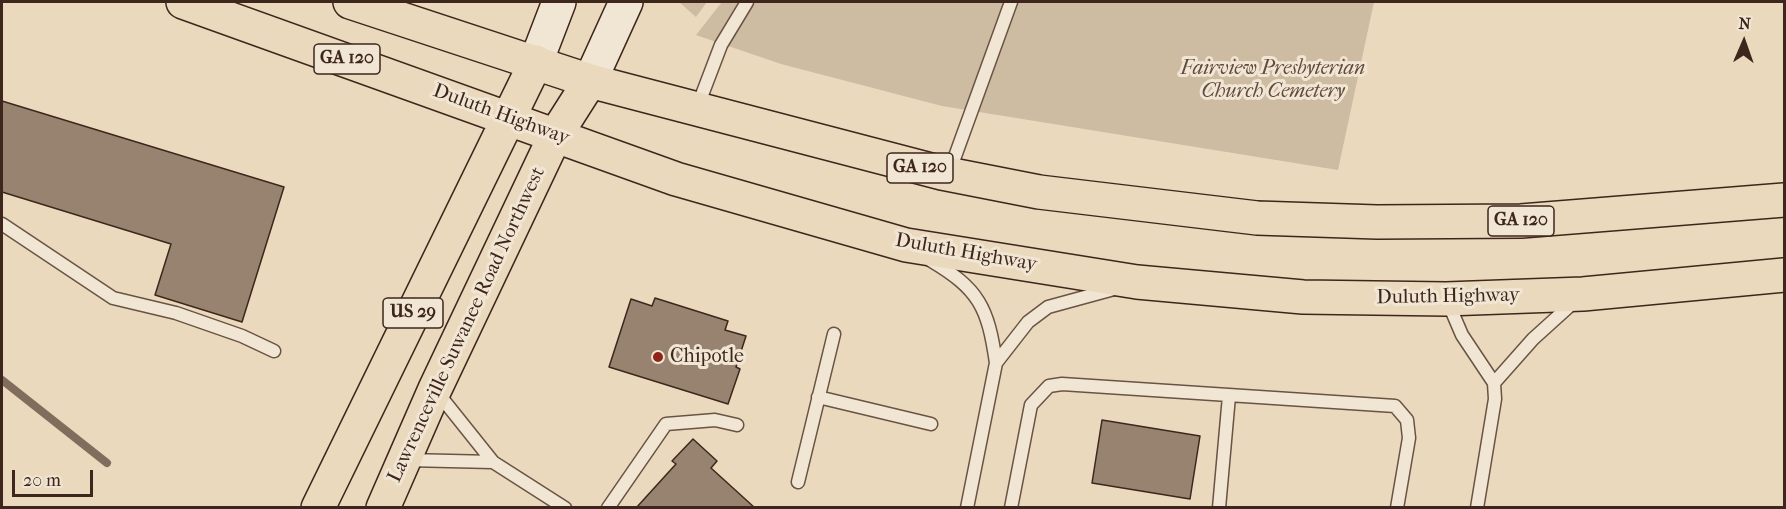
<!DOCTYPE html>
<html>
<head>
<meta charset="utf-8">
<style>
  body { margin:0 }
  #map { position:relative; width:1786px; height:509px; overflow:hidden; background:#ead9bd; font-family:"IM FELL French Canon",serif }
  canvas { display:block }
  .frame { position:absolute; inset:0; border:3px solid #3e261d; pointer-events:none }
  .north { position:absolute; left:1714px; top:12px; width:60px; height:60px; -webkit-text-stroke:4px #f1e6d4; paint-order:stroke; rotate:2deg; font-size:16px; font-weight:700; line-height:24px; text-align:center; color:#3e261d }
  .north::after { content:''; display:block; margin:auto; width:21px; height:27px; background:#3e261d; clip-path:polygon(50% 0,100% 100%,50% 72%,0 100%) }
  .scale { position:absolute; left:12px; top:470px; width:81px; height:27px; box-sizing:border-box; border:3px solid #3e261d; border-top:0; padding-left:8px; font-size:18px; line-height:21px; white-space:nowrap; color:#3e261d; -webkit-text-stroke:4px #f1e6d4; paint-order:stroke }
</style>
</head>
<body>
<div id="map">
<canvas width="1786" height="509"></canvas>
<div class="frame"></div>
<div class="north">N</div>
<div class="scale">20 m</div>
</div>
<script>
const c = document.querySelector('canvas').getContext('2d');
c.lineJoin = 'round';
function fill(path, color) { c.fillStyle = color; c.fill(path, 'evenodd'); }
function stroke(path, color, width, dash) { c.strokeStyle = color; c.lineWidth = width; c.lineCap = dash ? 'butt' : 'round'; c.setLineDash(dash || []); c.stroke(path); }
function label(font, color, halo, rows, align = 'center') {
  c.font = font + ' "IM FELL French Canon",serif'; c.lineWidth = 6; c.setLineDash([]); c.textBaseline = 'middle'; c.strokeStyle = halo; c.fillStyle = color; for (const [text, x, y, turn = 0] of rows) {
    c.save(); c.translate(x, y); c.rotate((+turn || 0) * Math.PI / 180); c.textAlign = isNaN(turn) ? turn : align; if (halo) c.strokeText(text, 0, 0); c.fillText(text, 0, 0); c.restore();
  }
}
fill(new Path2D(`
  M679,2h28l-11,15z
  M722,2h652l-36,168 -396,-64 -161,-42 -85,-29z`), '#cdbba2');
stroke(new Path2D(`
  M2,380l105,83`), '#826d5d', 8);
const building = new Path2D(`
  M2,101l282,86 -42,135 -87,-27 16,-51 -169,-52z
  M655,298l73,23 -3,9 21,6 -10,31 4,2 -12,35 -119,-37 22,-68 21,7z
  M1102,420l98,16 -10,63 -98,-16z
  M693,439l24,22 -6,7 44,40h-119l40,-44 -4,-3z`);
fill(building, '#978370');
stroke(building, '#3e261d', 1.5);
const lane = new Path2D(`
  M697,108l24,-63 26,-43
  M949,173l62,-171
  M2,224l111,74 63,15 66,23 32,15
  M930,260c49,29 58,47 66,103l-29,145
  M1447,300l15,35 32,48 1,16 -18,109
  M996,363l32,-41 20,-15 66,-18
  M1494,383l39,-44 42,-38
  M437,392l56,70 72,46
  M818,397l113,27
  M407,460l86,2
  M798,482l36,-148
  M608,508l58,-84 49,-4 22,5
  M1011,508l20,-103 18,-19 13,-2 333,22 12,14 2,18 -12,70
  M1219,508l10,-112`);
const secondary = new Path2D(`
  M536,62l23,-60
  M590,81l36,-79`);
const primary = new Path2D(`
  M183,2l493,177 230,66 231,37 166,15 143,2 137,-5 201,-19
  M350,2l240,79 352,92 97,19 218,26 120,4 144,-1 263,-21
  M318,508l218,-446
  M383,508l52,-119 120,-253 35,-55`);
stroke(lane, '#695345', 15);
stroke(secondary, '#3e261d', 36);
stroke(primary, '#3e261d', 36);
stroke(lane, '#f1e6d4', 12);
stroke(secondary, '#f1e6d4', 33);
stroke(primary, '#ead9bd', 33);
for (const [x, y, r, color] of [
  [658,357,6,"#8f2418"]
]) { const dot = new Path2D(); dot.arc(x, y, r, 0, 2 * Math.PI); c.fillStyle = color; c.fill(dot); stroke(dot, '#f1e6d4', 2); }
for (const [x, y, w] of [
  [347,59,66],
  [920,168,66],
  [1521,221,66],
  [413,313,60]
]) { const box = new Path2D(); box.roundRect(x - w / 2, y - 15, w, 30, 4.5); c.fillStyle = '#f1e6d4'; c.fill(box); stroke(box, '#3e261d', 1.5); }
label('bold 18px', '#3e261d', null, [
  ["GA 120",347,59],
  ["GA 120",920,168],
  ["GA 120",1521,221],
  ["US 29",413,313]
]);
label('italic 20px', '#624b3e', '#f1e6d4', [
  ["Fairview Presbyterian",1273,69],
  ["Church Cemetery",1273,92]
]);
label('20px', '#3e261d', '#f1e6d4', [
  ["Duluth Highway",501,115,20],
  ["Duluth Highway",966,253,10],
  ["Duluth Highway",1448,297,-1],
  ["Lawrenceville Suwanee Road Northwest",467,325,-65]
]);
label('20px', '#3e261d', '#f1e6d4', [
  ["Chipotle",670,357]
], 'left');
</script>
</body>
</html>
